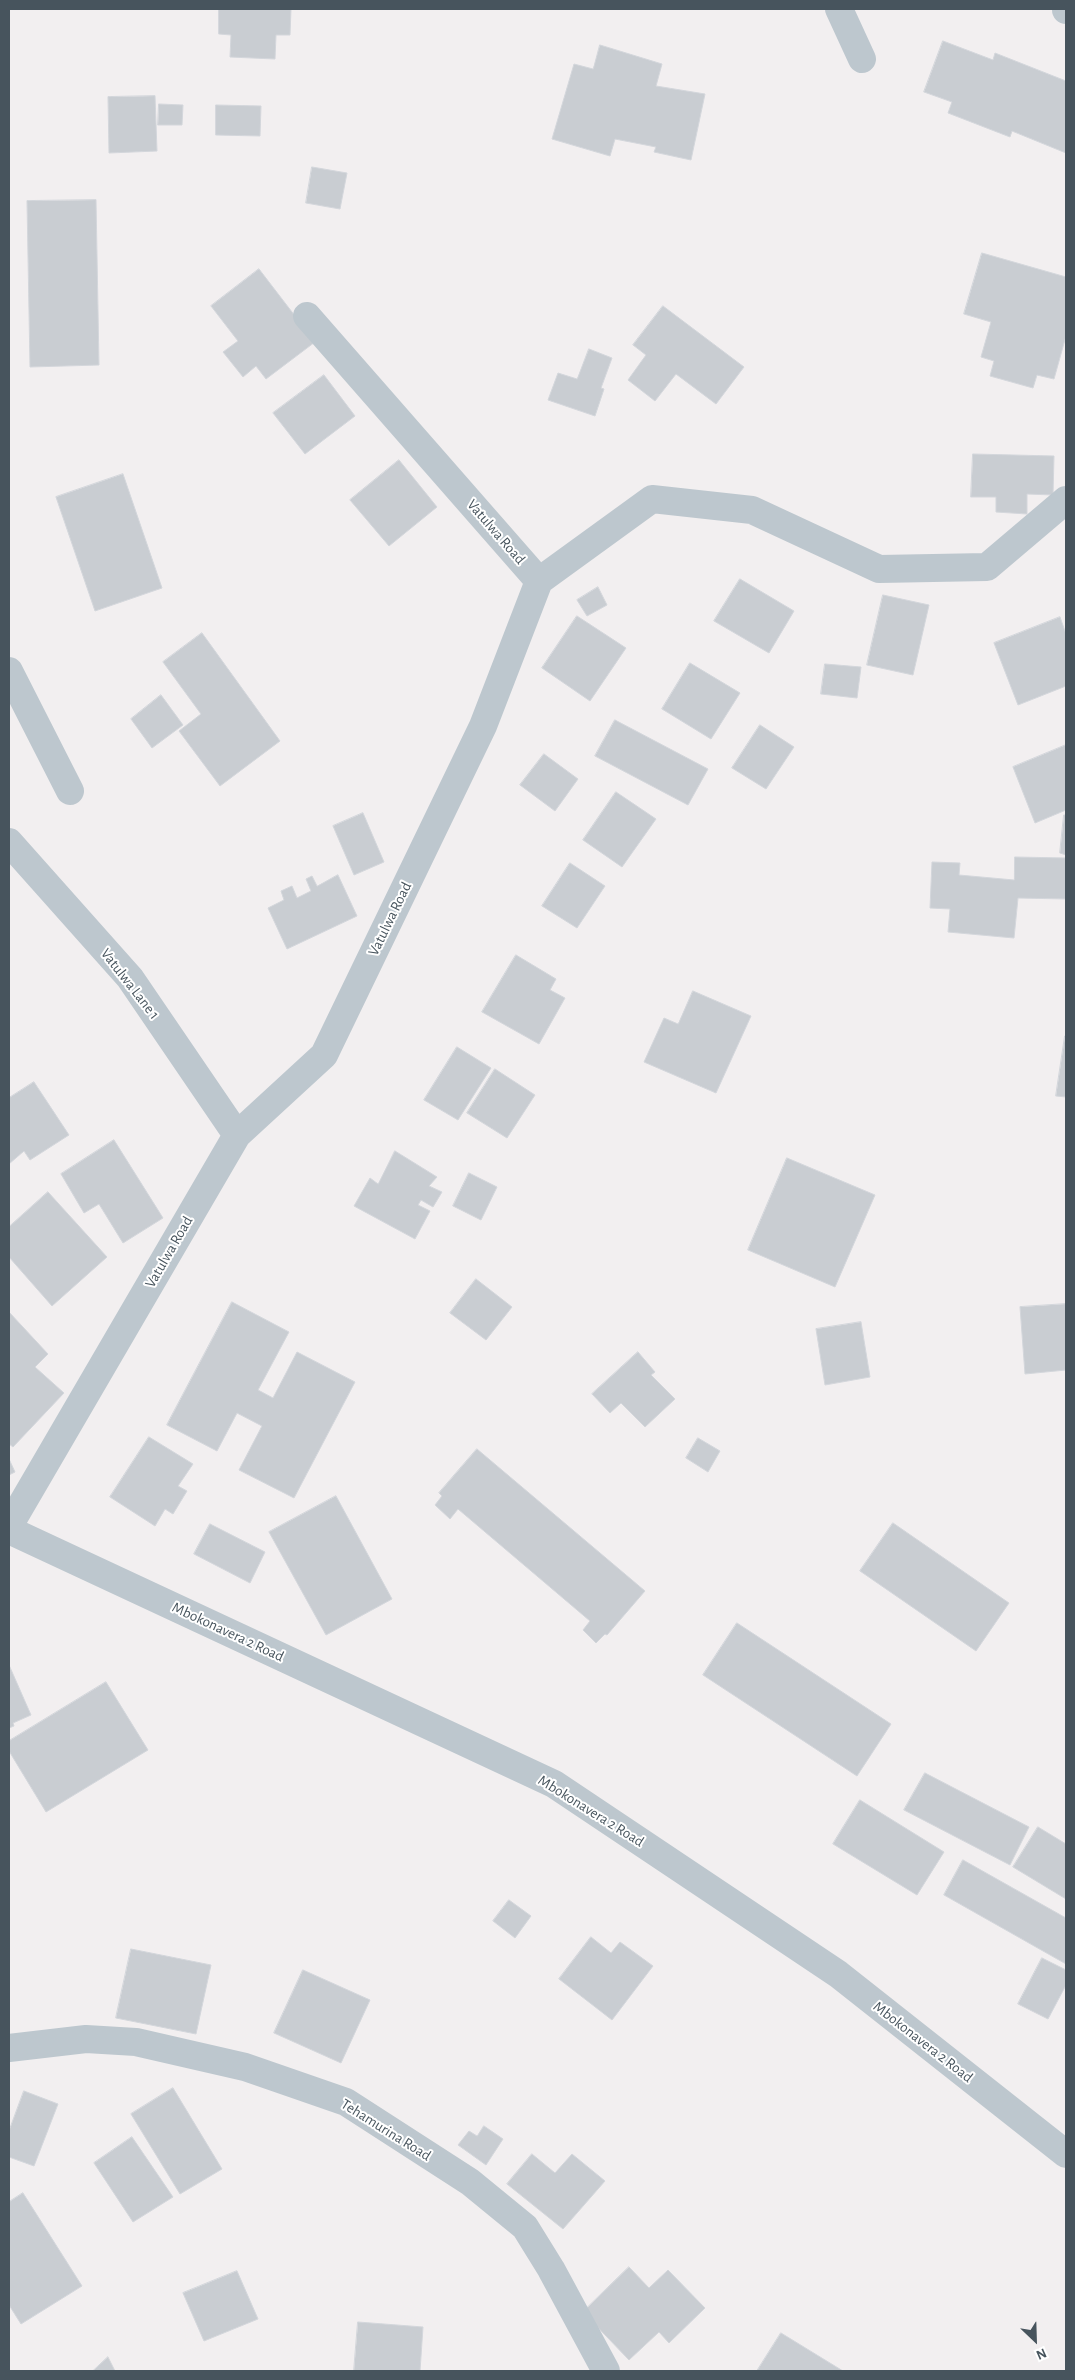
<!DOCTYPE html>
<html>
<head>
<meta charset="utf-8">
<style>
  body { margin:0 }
  #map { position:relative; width:1075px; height:2380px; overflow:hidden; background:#f2eff0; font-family:"Alegreya Sans",sans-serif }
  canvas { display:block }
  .frame { position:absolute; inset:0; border:10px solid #47545d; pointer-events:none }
  .north { position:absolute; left:1010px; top:2315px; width:50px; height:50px; -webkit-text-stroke:4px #fff; paint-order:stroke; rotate:156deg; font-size:14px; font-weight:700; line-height:20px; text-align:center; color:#47545d }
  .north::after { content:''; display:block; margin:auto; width:18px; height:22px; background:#47545d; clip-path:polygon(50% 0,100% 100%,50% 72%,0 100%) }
</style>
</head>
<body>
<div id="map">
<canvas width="1075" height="2380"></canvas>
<div class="frame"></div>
<div class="north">N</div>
</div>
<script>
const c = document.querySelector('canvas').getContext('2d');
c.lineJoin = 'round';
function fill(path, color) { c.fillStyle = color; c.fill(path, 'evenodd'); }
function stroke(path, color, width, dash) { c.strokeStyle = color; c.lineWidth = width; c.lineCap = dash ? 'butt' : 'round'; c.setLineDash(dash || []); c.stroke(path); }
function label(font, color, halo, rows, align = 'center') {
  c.font = font + ' "Alegreya Sans",sans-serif'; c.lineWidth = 4; c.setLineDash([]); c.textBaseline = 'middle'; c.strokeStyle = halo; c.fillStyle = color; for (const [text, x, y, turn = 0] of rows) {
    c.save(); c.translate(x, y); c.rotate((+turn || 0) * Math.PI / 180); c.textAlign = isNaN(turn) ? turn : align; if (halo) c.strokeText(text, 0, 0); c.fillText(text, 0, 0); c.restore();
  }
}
const building = new Path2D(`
  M219,9h72l-1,26h-14l-1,24 -45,-2 1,-22 -12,-1z
  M943,41l50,19 2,-7 71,28v72l-54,-22 -2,6 -62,-24 4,-11 -28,-10z
  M600,45l62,19 -6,22 49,8 -14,66 -37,-8 2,-5 -41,-8 -5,17 -58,-17 22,-75 19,5z
  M155,96l2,55 -48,2 -1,-56z
  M159,104l24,1 -1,20h-24z
  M216,105l45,1 -1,30 -44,-1z
  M312,167l35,6 -7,36 -34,-6z
  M96,200l3,165 -69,2 -3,-166z
  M982,253l84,24v59l-12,43 -17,-4 -4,13 -43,-12 4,-15 -13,-4 10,-35 -27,-8z
  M259,269l56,73 -49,37 -10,-13 -13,11 -20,-25 15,-11 -27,-35z
  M663,306l81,61 -28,37 -40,-30 -21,27 -27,-21 18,-25 -13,-10z
  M589,349l23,9 -11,30 3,1 -9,27 -47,-16 10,-27 19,6z
  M324,375l31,41 -50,38 -32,-41z
  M973,454l81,2 -1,39 -26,-1v20l-31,-2v-15h-25z
  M399,460l38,47 -48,39 -39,-46z
  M123,474l39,114 -67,23 -39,-114z
  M740,579l54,32 -25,42 -55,-32z
  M598,587l9,18 -20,11 -10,-16z
  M883,595l46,10 -16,70 -46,-10z
  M577,616l49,32 -36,53 -48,-33z
  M1060,617l6,17v52l-48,19 -24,-62z
  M202,633l78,108 -60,45 -41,-55 22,-17 -38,-52z
  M690,663l50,30 -29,46 -49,-30z
  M825,664l36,3 -4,31 -36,-4z
  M161,695l22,30 -31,23 -21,-29z
  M615,720l93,49 -20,36 -93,-49z
  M760,725l34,22 -28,42 -34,-21z
  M1066,745v65l-31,13 -22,-56z
  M544,754l34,25 -23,32 -35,-26z
  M616,792l40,27 -34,48 -39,-27z
  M363,813l21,49 -30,13 -21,-49z
  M1064,815h2v40l-6,-2z
  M1015,857l51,1v41l-48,-1 -4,40 -66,-6 2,-23 -20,-1 2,-46 28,1 -1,12 55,5z
  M570,863l35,23 -28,42 -35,-22z
  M338,875l19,41 -70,33 -19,-41 16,-8 -3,-9 11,-5 5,12 14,-7 -5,-12 6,-3 5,10z
  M516,955l40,24 -6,11 15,8 -26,46 -57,-32z
  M693,991l58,25 -35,77 -72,-31 20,-44 14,6z
  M1065,1036h1v61l-10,-1z
  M457,1047l34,21 -33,52 -34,-20z
  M495,1069l40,26 -28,43 -40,-25z
  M34,1082l35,53 -39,25 -6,-9 -15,13v-66z
  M114,1140l49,78 -40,25 -24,-39 -15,9 -23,-39z
  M395,1151l42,26 -8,9 13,6 -9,15 -12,-7 -3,5 12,6 -15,28 -61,-33 16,-28 8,6z
  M787,1158l88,37 -40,92 -87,-37z
  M469,1173l28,14 -16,33 -28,-14z
  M48,1192l59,65 -55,49 -43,-49v-30z
  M476,1279l36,28 -26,33 -36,-27z
  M232,1302l57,30 -31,58 15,8 24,-46 58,30 -61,116 -55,-28 23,-44 -25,-13 -20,38 -50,-26z
  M1066,1304v66l-41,4 -5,-67z
  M9,1312l39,42 -13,13 29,26 -51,54 -4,-3z
  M861,1322l9,55 -45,8 -9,-56z
  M638,1352l17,20 -4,3 24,24 -30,28 -24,-24 -11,10 -18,-19z
  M149,1437l44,27 -15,22 9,5 -14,23 -8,-5 -10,17 -45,-29z
  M698,1438l22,13 -12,21 -22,-14z
  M477,1449l168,142 -38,44 -2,-1 -9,9 -13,-13 7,-9 -132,-112 -8,10 -15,-14 7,-9 -3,-3z
  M9,1459l6,13 -6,3z
  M336,1496l56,103 -66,36 -57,-103z
  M893,1523l116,80 -33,48 -116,-80z
  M210,1524l55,28 -15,31 -56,-29z
  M737,1623l154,101 -34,52 -154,-101z
  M9,1665l22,50 -18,8 1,3 -5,2z
  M106,1682l42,68 -102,62 -37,-61v-10z
  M925,1773l104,54 -19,38 -106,-55z
  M860,1800l84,52 -27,43 -84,-51z
  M1038,1827l28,17v55l-53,-32z
  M963,1860l103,58v46l-122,-69z
  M509,1900l22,16 -16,22 -22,-17z
  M591,1937l20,16 9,-11 33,24 -41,54 -53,-41z
  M131,1949l80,16 -15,69 -80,-16z
  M1042,1958l24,12v15l-18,34 -30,-15z
  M303,1970l67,30 -29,63 -67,-30z
  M173,2088l49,81 -42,25 -49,-80z
  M24,2091l34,13 -24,62 -25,-9v-26z
  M484,2126l19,13 -17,26 -28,-20 11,-14 8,5z
  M132,2137l41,60 -40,25 -39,-59z
  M532,2154l23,19 17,-19 33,27 -42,48 -56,-45z
  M23,2193l59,93 -61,38 -12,-19v-103z
  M629,2267l20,21 19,-18 37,38 -36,35 -10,-11 -30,28 -46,-48z
  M237,2271l21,48 -54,22 -21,-48z
  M358,2322l65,5 -3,44h-66z
  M781,2333l62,38h-86z
  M108,2357l7,14h-22z`);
fill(building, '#c9cdd2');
stroke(building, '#d3d6db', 1);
stroke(new Path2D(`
  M839,9l23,50
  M1066,9v1
  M539,581l113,-82 100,11 127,59 108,-2 79,-67
  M9,671l61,120
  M9,842l121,136 107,157
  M9,1526l228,-391 87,-80 159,-329 56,-145 -232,-265
  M9,1530l545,254 284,190 228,180
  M9,2048l77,-9 50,3 109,25 101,35 124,80 55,45 26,42 55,102`), '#bdc7ce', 28);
label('15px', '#47545d', '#fff', [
  ["Vatulwa Road",496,532,49],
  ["Vatulwa Road",390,919,-64],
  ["Vatulwa Lane 1",130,984,52],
  ["Vatulwa Road",169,1252,-60],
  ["Mbokonavera 2 Road",228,1632,25],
  ["Mbokonavera 2 Road",591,1811,32],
  ["Mbokonavera 2 Road",923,2042,38],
  ["Tehamurina Road",386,2130,32]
]);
</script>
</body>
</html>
